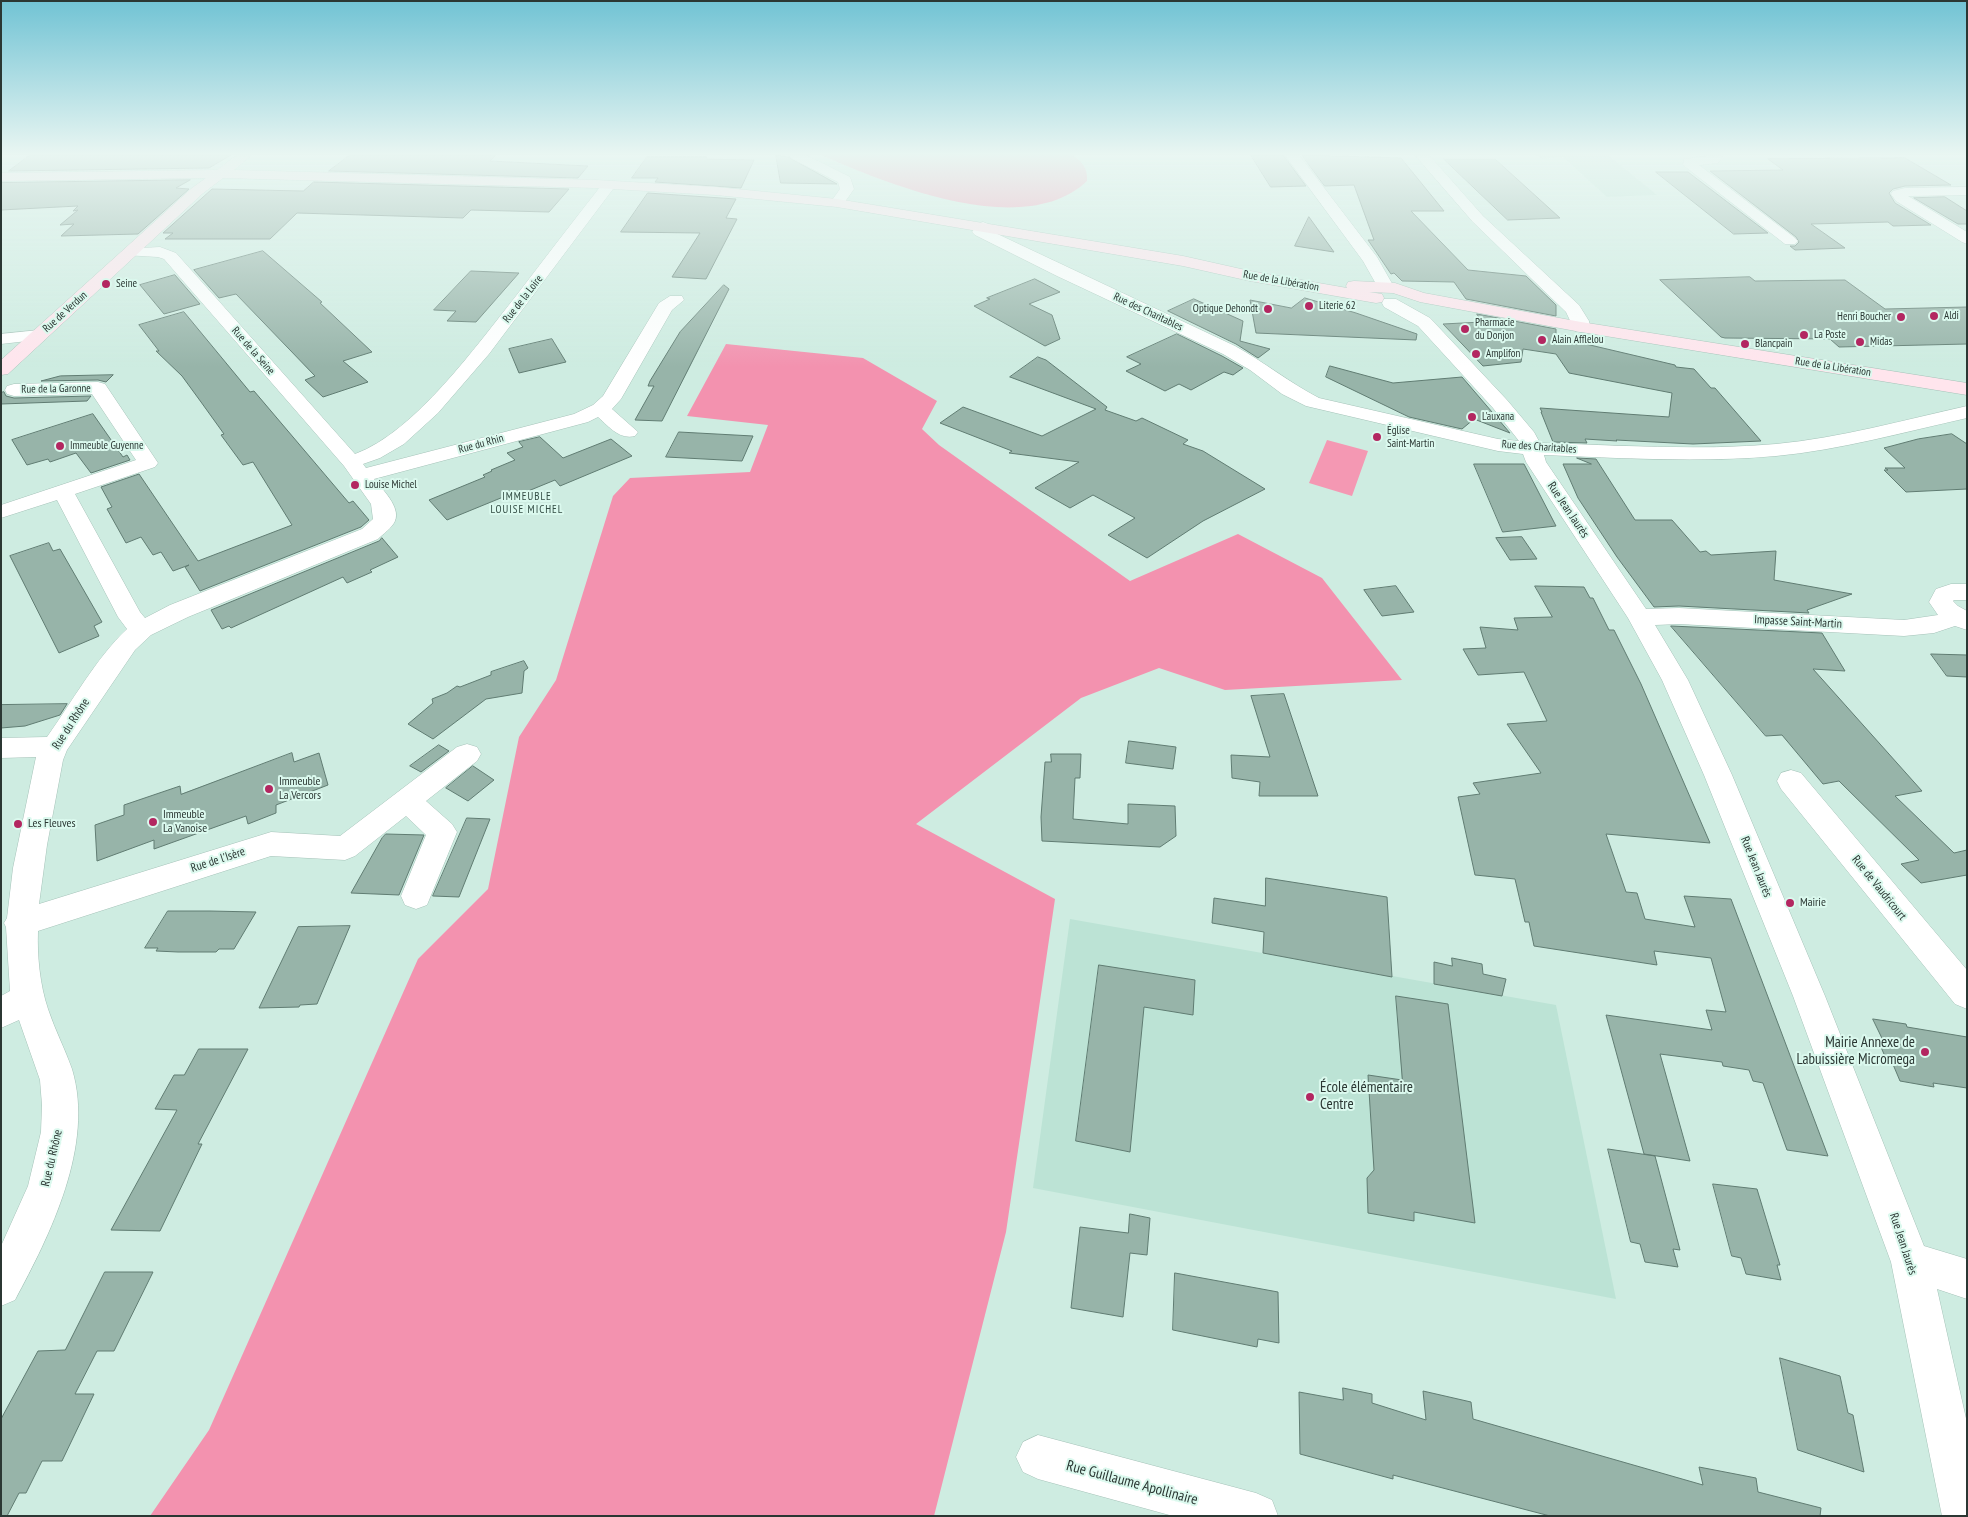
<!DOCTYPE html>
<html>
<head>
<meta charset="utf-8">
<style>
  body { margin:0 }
  #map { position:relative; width:1968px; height:1517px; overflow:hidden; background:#ceece1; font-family:"PT Sans Narrow",sans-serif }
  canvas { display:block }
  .frame { position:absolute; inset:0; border:2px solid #2b3733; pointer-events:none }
</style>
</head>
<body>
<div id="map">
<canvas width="1968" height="1517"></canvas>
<div class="frame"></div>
</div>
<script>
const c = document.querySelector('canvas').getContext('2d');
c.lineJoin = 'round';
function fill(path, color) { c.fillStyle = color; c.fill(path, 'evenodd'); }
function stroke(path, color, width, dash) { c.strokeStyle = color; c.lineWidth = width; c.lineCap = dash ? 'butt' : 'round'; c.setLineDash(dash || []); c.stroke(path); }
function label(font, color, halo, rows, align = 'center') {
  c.font = font + ' "PT Sans Narrow",sans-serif'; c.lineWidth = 4; c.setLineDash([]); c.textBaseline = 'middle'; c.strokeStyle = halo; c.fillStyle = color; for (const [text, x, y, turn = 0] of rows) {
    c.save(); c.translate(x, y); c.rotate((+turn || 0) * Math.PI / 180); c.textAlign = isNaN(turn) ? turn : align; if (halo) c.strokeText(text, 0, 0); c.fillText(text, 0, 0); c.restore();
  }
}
fill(new Path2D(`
  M1536,155h72l49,40 -50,2 -44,-40 -21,2z
  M1070,919l486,86 60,294 -583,-111z`), '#bce3d5');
fill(new Path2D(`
  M821,155h251c10,6 16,13 15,26 -63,60 -199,3 -266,-26z
  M1327,440l41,11 -16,45 -43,-13z`), '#f498b3');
fill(new Path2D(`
  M726,344l137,14 74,43 -15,28 17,16 191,136 108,-47 84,44 80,102 -177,10 -66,-22 -78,30 -165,126 139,75 -49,333 -72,284h-784l59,-86 209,-471 70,-70 31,-152 37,-57 57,-184 17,-18 120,-6 18,-47 -81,-9z`), '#f392af');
const building = new Path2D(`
  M30,155h201l-22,13 -200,3z
  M350,155h146l-6,6 98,5 -10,12 -249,-7z
  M776,155l12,2 49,27 -56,-1z
  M1251,155h32l23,31 -35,1z
  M1302,155l99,3 43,53h-33l57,59 58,6 30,29v11l-90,-17 -12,-17 -52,-1 -8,-8 -3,1 -23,-34h6l-20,-55 -29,1z
  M647,157h60l-1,2 48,1 -13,28 -86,-6 3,-4h-26z
  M1905,158l46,27 -46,1 -12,3 -4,4 6,10 36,22 -38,1 -5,-4 -77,2 34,24 -50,2 -5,-4h5l4,-4 -3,-5 -86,-66 73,-1 -15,-11z
  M1444,159h51l65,59 -52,2z
  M1656,172h32l80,61 -34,1z
  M190,180l-14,8 13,1 -51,45 -77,2 13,-12 -14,1 18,-15 -5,1 5,-5 -77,4v-27z
  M314,182l255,7 -20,23 -78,-2 -8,8 -166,-5 -27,26h-105l8,-6h-10l49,-44 91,2z
  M648,193l88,6 -10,19 11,1 -31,60 -34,-2 28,-44 -79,-1z
  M1945,197l22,14v13h-9l-44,-26z
  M1309,217l25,35 -39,-6z
  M263,251l59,51 -2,1 52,49 -29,9 25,21 -45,15 -18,-17 10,-4 -79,-82 -17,4 -25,-28z
  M471,271l48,2 -43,49 -29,-1 9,-10 -22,-1z
  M175,275l25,29 -36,10 -24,-29z
  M1750,277l5,4 90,-1 40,29 82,-2v37l-128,3 -9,-8 -105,-1 -4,-1 -61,-57z
  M1035,279l25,13 -31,12 23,11 8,24 -15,7 -71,-40 16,-7 -3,-1z
  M724,285l5,4 -67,132 -27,-1 19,-34h-6l2,-5 30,-49z
  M1305,298l51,15 61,21 -1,6 -160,-7 -6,-33 41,8z
  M1194,299l49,22 -3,20 30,8 -12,9 -22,-14 -68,-33z
  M184,312l66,80 4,-1 95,112 4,-2 16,19 -8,7 -161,64 -15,-24 4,-2 -16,6 -12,-19 -8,3 -12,-18 -15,6 -19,-34 5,-2 -11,-20 38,-13 59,87 94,-36 -39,-63 -10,3 -22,-30 3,-1 -23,-32 -19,-26 -26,-25h3l-20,-26z
  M1477,314l79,15v8l119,28 1,2 18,2 17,19h4l46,53 -68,3 -77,-4 1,1 -32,-2 2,4 -34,-1 -12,-30h1l-2,-4 129,9 3,-24 -103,-20 -13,-19 -33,-5 -2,13 -38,4 -40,-42 39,-2z
  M1177,334l45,22 21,12 -10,7 -9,-3 -33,18 -12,-6 -14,7 -39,-20 15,-7 -14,-7z
  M552,339l14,23 -47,11 -10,-24z
  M1038,357l8,3 61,47 -2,3 31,11 6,-3 46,22 -5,4 20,7 62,38 -62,32 -56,37 -39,-23 27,-17 -42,-23 -23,13 -35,-20 44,-26 -70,-9 3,-2 -72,-28 23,-16 79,29 54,-27 -86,-32z
  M1330,366l63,17 69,-6 48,56 -36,-14 -12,10 -53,-12 -83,-40z
  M113,375l-7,7 -8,-2 -57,1 19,-5z
  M4,392l2,4 8,2 77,-2 -4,5 -86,3v-11z
  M93,414l30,43 4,-2 3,5 -39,13 -15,-20 -26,9 -2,-3 -21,6 -15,-25z
  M679,432l74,4 -11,25 -76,-4z
  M1952,434l15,10v45l-61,3 -22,-22h4l-3,-2h20l-21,-20 34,-9z
  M540,437l23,21 48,-19 21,17 -72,30 -5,-6 -39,16 -3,-3 -66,27 -18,-20 56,-23 -2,-2 9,-4 -1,-1 24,-10 -8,-7 16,-6 -4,-5z
  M1577,458l19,1 39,61h37l28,32 6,-1 5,4 65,-4 -2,29 78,14 -45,16 2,3 -130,-7 -25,1 -37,-50 -39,-59 -15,-34h28z
  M1474,464h50l32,62 -53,6z
  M1522,537l15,22 -27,1 -14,-22z
  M382,538l16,19 -28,13 2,2 -25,11 -4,-6 -112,51 -2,-2 -7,3 -11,-19 168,-69z
  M49,543l4,8 7,-2 42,73 -8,4 5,10 -40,17 -49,-97z
  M1396,586l18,26 -32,4 -18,-26z
  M1535,586l49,1 6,11h3l16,32h5l27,54 69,159 -104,-9 20,58 11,1 8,26 50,8 -11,-31 47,3 97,257 -41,-6 -24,-67 -10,-2 -4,-11 -26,-4 -1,-4 -62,-8 30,107 -46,-7 -38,-139 106,15 -6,-20 20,2 -15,-54 -57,-7 3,14 -123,-19 -5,-24h-4l-10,-43 -40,-4 -17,-78 22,-3 -7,-11 68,-10 -34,-49 40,-3 -23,-49 -46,3 -15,-26 23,-1 -6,-21 38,3 -4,-12 38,-1z
  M1671,626l151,7 23,38 -32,-2 109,122 -27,5 59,57 13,-3v25l-46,8 -20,-19 18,-4 -80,-79 -16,3 -41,-49 -16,1z
  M1931,654l36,1v22l-20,-1z
  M524,661l4,7 -4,3 -2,22 -36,6 -53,40 -25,-15 25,-21 -1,-4 15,-6 10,-7 3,1 31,-12v-3z
  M1284,694l34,102h-59l1,-14 -28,-4 -1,-23 39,2 -19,-61z
  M67,704l-7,11 -35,11 -24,2v-23z
  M1129,741l47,6 -3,22 -47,-6z
  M439,745l10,6 -28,21 -11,-6z
  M292,753l2,9 25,-9 9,32 -52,20v8l-28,11 -2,-8 -92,33v-9l-57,21 -2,-36 29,-10v-10l56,-19 1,8z
  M1051,754h30l-1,24h-5l-2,41 55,5v-20l47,2 1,30 -16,11 -118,-6 -1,-24 4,-55h6z
  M473,766l21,14 -26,21 -22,-13z
  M467,818l23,1 -31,78 -26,-1z
  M386,834l38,1 -25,60 -48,-2 31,-55z
  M1266,878l121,19 5,80 -129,-24 1,-21 -52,-9 2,-25 51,8z
  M168,911h42l46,1 -22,37h-15l-3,3h-38l-22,-1 2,-3h-13z
  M350,926l-33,78 -17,1 -1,2 -40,1 39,-81z
  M1452,958l30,6 1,10 23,5 -4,17 -68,-12v-22l18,4z
  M1099,965l96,15 -2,35 -49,-8 -14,145 -54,-11z
  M1396,996l52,8 27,219 -61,-11v9l-46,-8 -1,-35 7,-8 -6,-95 34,5z
  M1873,1019l33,5 1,3 60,10v51l-34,-5 1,4 -34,-6 -8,-19 -5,-1 -10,-23 5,1z
  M199,1049h49l-50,95h4l-42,87 -49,-1 66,-120 -22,-1 19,-34h10z
  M1608,1149l47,7 25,94 -7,-1 5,18 -33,-5 -5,-18 -9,-2z
  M1713,1184l44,5 23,76h-3l4,15 -35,-6 -5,-16 -9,-2z
  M1130,1214l20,4 -3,37 -17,-2 -7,64 -52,-9 9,-81 48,6z
  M105,1272h48l-39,79h-17l-22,43h19l-32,67h-20l-16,32h-7l-12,23h-6v-97l37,-68 27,-1z
  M1175,1273l103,19 1,51 -21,-4 -1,8 -84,-17z
  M1780,1358l60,18 8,37 5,2 11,57 -66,-22z
  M1343,1388l29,6v9l54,17 -3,-29 48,11 2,17 230,66 -4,-18 57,11 2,14 63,16 -1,8h-270l-157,-41v4l-93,-25 -1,-62 44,8z`);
fill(building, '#97b4a9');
stroke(building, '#607c72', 1);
const street = new Path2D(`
  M789,155h17l44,22 4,12 -12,17h-10l-2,-3 10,-14 -2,-7 -47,-24z
  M1285,155h14l78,102 17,30 -2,4h-12l-17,-30z
  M1415,155h14l54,61 96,89 10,16 1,6 -3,4 -6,1 -6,-1 -9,-19 -93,-90z
  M1706,155h15l2,2 -5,6 -19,2 96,73 3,3 -3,3h-10l-102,-79 1,-6 23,-3z
  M609,181l5,1 2,3 -127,169 -51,59 -34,31 -24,14 -17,6 3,4 208,-54 19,-9 10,-9 56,-93 11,-7h12l2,4 -12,10 -51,89 -9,10 26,23 -3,4c-15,4 -26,-9 -37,-19l-10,5 -214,57c8,10 27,28 21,42 -3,7 -12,13 -17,18l-190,78 -37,18 -16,15 -68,100 -4,10 -16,85 -8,59 232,-72 69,4 117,-89 10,-3 10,3 4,7 -4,7 -51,40 26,23 5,8 -30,73 -11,4 -11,-4 -4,-9 25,-61 -20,-19 -51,40 -10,4 -74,-4 -233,75c-1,25 2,54 10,78 7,21 17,40 24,60 23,76 -22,166 -57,231l-14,6v-60l27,-60 13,-54 1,-27 -2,-25 -21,-60 -18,8v-32l9,-5 -4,-64 -2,-4 3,-5 6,-50 23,-111 -35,1v-20l46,-1c25,-35 49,-79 80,-108l-9,-12 -61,-117 -56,18v-13l135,-45 -44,-66 -78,2 -7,-2 -2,-4 2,-4 7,-2 84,-2 7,2 53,79 -3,4 -80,27 65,118 5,6 25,-13 192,-76 11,-10 -2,-15 -27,-38 -180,-207 -6,-2 -33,-2 -2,-3 2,-3 35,-2 16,6 179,201c60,-22 121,-108 161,-158 29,-38 58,-76 88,-114z
  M1967,187v8l-59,1 59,36v12l-5,-2 -66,-41 -5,-7 2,-3 12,-3z
  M983,222l5,2 3,3 -2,3 246,116c29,16 55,37 84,52l179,41 21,2 -26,-33 -75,-82 -34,-19 -2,-4 2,-4h12l34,19 77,82 27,32 6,11c78,2 157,8 236,1 64,-6 128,-24 191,-38v12c-63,14 -127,32 -191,38 -77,7 -155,2 -232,-1l2,7 100,147 33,-1 225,12 34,-5 -9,-13 7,-13 15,-5h16v16h-13l-1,1 5,5 9,5v19l-12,-4 -21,7 -30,3 -225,-12 -24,1 33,55 44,95 93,221 99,250 43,13v40l-30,-10 30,134v93h-25l-51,-254 -98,-266 -89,-221 -42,-95 -34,-62 -102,-156 -3,-8 -25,-3 -192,-45 -24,-12 -32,-24 -27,-16 -166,-78 -82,-41 -3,-3 6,-8z
  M39,330l6,1 3,4 -3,4 -44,5v-10z
  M1791,770l10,3 166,197v39l-12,-5 -174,-215 -4,-8 4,-8z
  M1038,1435l218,58 16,7 6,16h-105l-135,-37 -15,-7 -7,-15 7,-15z`);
const secondary = new Path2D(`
  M237,155h15l-18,15 362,10 120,7 121,12 346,57 67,15 97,17 -1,-2 2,-4 6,-1 41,2 29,10 157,29 386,61v12l-386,-63 -161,-30 -27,-9 -24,-1 13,2 2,4 -2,4 -6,1 -126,-22 -67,-15 -346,-59 -121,-12 -120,-7 -373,-10 -21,16 -194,180 -7,1v-15l191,-172 14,-10 -205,3v-8l216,-3z`);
stroke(street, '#a5c2b8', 1);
stroke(secondary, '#a5c2b8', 1);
fill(street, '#fff');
fill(secondary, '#ffe5ed');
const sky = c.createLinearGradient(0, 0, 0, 367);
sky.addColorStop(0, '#71c3d4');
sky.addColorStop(0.42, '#e9f6f2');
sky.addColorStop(1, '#e9f6f200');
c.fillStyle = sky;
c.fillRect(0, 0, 1968, 367);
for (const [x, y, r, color] of [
  [106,284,5,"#b32761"],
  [1309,306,5,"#b32761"],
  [1268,309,5,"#b32761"],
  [1934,316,5,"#b32761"],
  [1901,317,5,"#b32761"],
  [1465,329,5,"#b32761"],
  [1804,335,5,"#b32761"],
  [1542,340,5,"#b32761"],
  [1860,342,5,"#b32761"],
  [1745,344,5,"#b32761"],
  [1476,354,5,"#b32761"],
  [1472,417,5,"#b32761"],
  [1377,437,5,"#b32761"],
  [60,446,5,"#b32761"],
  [355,485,5,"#b32761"],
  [269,789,5,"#b32761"],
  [153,822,5,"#b32761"],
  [18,824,5,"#b32761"],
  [1790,903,5,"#b32761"],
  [1925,1052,5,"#b32761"],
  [1310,1097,5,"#b32761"]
]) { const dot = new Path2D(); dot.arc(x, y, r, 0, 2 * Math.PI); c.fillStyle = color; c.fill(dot); stroke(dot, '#dbf9ee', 2); }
label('11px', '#2b3733', '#dbf9ee', [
  ["Rue de la Libération",1281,281,10],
  ["Rue de la Loire",523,299,-52],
  ["Rue de Verdun",65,312,-42],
  ["Rue des Charitables",1148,312,25],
  ["Rue de la Seine",253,351,49],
  ["Rue de la Libération",1833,367,9],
  ["Rue de la Garonne",56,389,-1],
  ["Rue du Rhin",481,444,-15],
  ["Rue des Charitables",1539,447,4]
]);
label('11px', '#2b3733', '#dbf9ee', [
  ["Seine",116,284],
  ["Literie 62",1319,306],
  ["Optique Dehondt",1258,309,"right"],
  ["Aldi",1944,316],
  ["Henri Boucher",1891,317,"right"],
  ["Pharmacie",1475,323],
  ["du Donjon",1475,336],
  ["La Poste",1814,335],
  ["Alain Afflelou",1552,340],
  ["Midas",1870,342],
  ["Blancpain",1755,344],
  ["Amplifon",1486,354],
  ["L'auxana",1482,417],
  ["Église",1387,431],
  ["Saint-Martin",1387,444],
  ["Immeuble Guyenne",70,446],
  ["Louise Michel",365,485]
], 'left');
c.letterSpacing = '1px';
label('11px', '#334d44', '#dbf9ee', [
  ["IMMEUBLE",527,497],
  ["LOUISE MICHEL",527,510]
]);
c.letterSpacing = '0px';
label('12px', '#2b3733', '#dbf9ee', [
  ["Rue Jean Jaurès",1568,510,56],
  ["Impasse Saint-Martin",1798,622,3],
  ["Rue du Rhône",71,724,-57],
  ["Rue de l'Isère",218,860,-18],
  ["Rue Jean Jaurès",1756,867,68],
  ["Rue de Vaudricourt",1879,888,51],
  ["Rue du Rhône",52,1158,-77],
  ["Rue Jean Jaurès",1903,1244,72]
]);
label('12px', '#2b3733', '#dbf9ee', [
  ["Immeuble",279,782],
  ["La Vercors",279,796],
  ["Immeuble",163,815],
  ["La Vanoise",163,829],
  ["Les Fleuves",28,824],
  ["Mairie",1800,903]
], 'left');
label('15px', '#2b3733', '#dbf9ee', [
  ["Mairie Annexe de",1915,1043],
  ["Labuissière Micromega",1915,1060],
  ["École élémentaire",1320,1088,"left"],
  ["Centre",1320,1105,"left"]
], 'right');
label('15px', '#2b3733', '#dbf9ee', [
  ["Rue Guillaume Apollinaire",1132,1483,15]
]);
</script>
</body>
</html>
